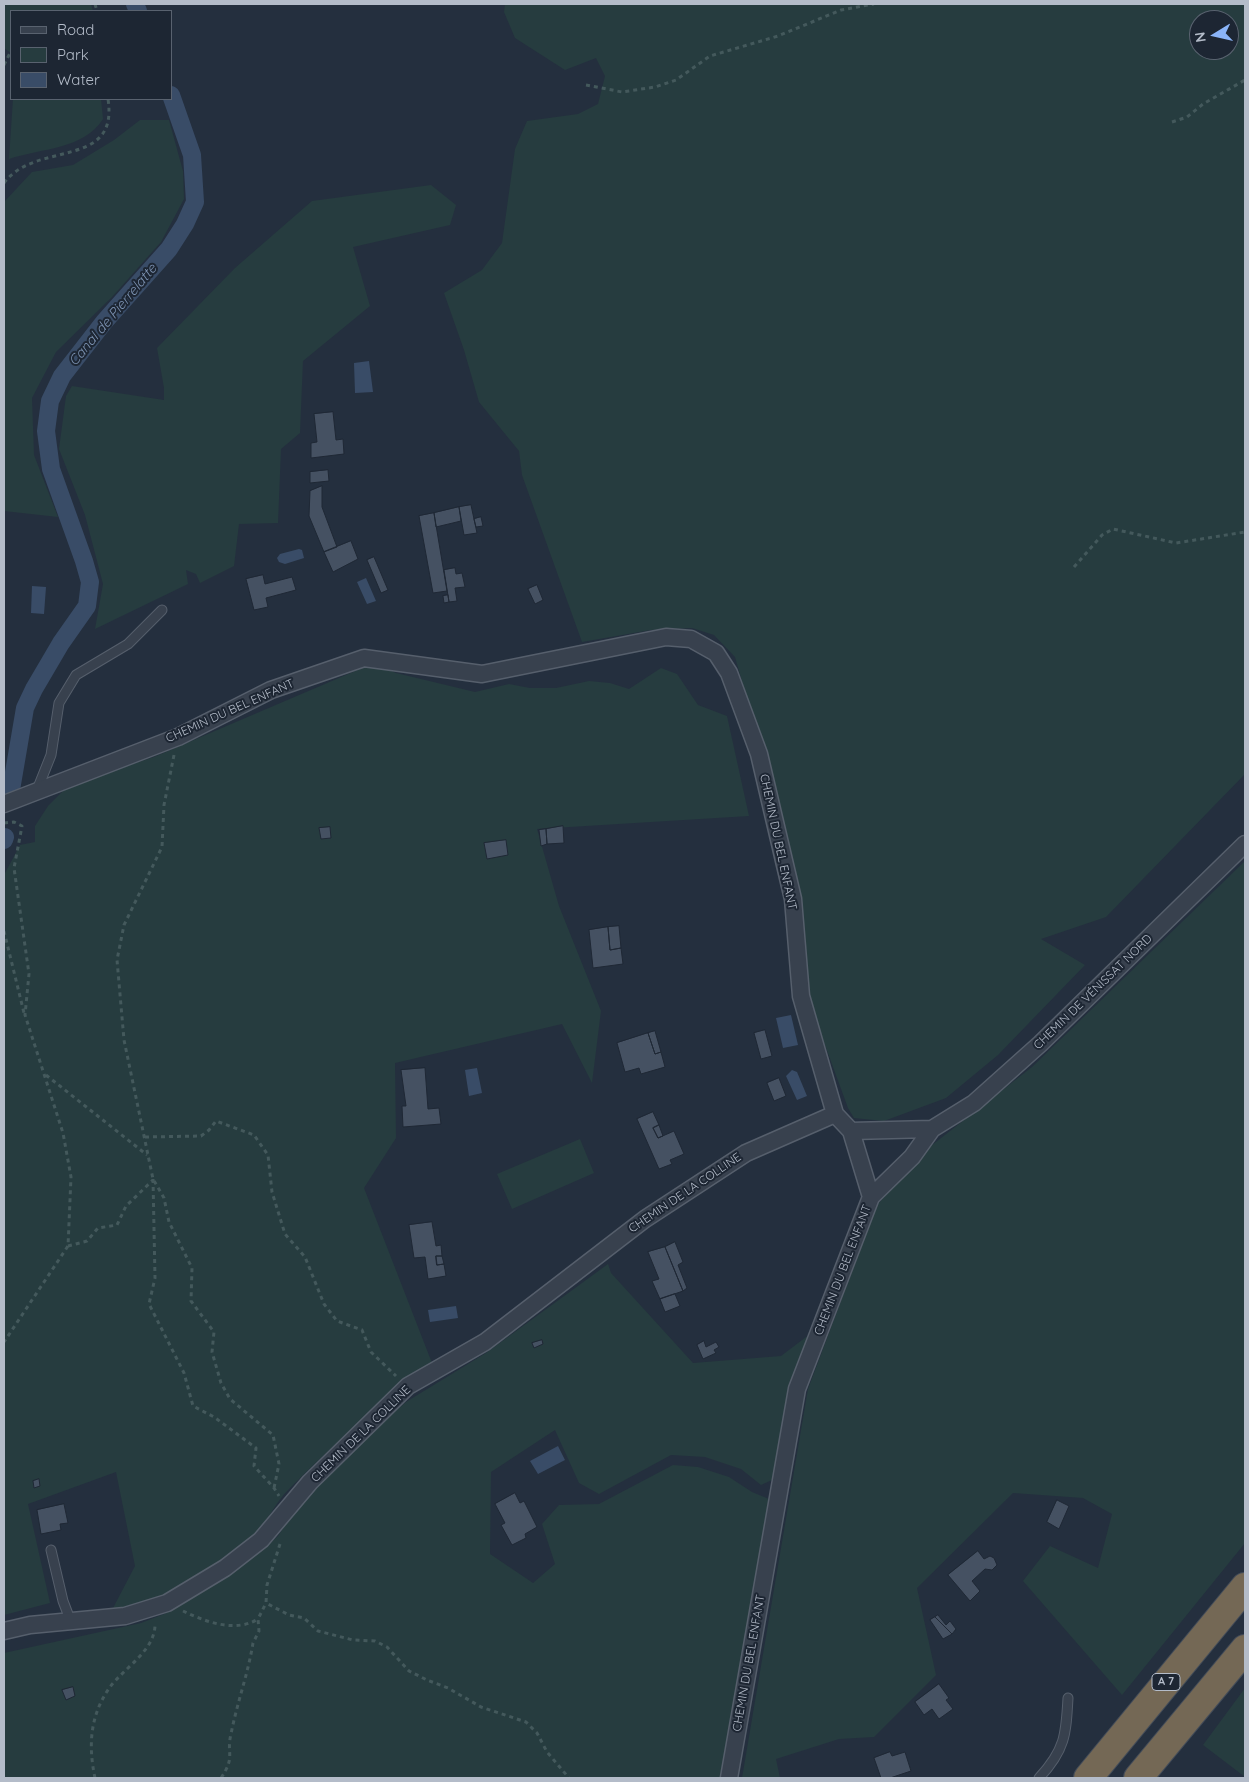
<!DOCTYPE html>
<html>
<head>
<meta charset="utf-8">
<style>
  body { margin:0 }
  #map { position:relative; width:1249px; height:1782px; overflow:hidden; background:#242f3e; font-family:Quicksand,sans-serif }
  canvas { display:block }
  .frame { position:absolute; inset:0; border:5px solid #b4bcc9; pointer-events:none }
  .legend { position:absolute; left:10px; top:10px; width:162px; height:90px; box-sizing:border-box; background:#1d2633; border:1px solid #59626f; margin:0; padding:6px 9px; list-style:none; font-size:15px; color:#b4bcc9 }
  .legend li { display:flex; align-items:center; gap:10px; height:25px }
  .legend b { width:25px; border:1px solid #59626f }
  .north { position:absolute; left:1189px; top:10px; width:50px; height:50px; box-sizing:border-box; background:#1d2633; border:1px solid #59626f; border-radius:50%; rotate:261deg; font-size:14px; font-weight:700; line-height:20px; text-align:center; color:#b4bcc9 }
  .north::after { content:''; display:block; margin:auto; width:18px; height:22px; background:#8ab4f8; clip-path:polygon(50% 0,100% 100%,50% 72%,0 100%) }
</style>
</head>
<body>
<div id="map">
<canvas width="1249" height="1782"></canvas>
<div class="frame"></div>
<ul class="legend">
<li><b style="height:6px;background:#38414e"></b>Road</li>
<li><b style="height:14px;background:#263c3f"></b>Park</li>
<li><b style="height:14px;background:#394c67"></b>Water</li>
</ul>
<div class="north">N</div>
</div>
<script>
const c = document.querySelector('canvas').getContext('2d');
c.lineJoin = 'round';
function fill(path, color) { c.fillStyle = color; c.fill(path, 'evenodd'); }
function stroke(path, color, width, dash) { c.strokeStyle = color; c.lineWidth = width; c.lineCap = dash ? 'butt' : 'round'; c.setLineDash(dash || []); c.stroke(path); }
function label(font, color, halo, rows, align = 'center') {
  c.font = font + ' Quicksand,sans-serif'; c.lineWidth = 4; c.setLineDash([]); c.textBaseline = 'middle'; c.strokeStyle = halo; c.fillStyle = color; for (const [text, x, y, turn = 0] of rows) {
    c.save(); c.translate(x, y); c.rotate((+turn || 0) * Math.PI / 180); c.textAlign = isNaN(turn) ? turn : align; if (halo) c.strokeText(text, 0, 0); c.fillText(text, 0, 0); c.restore();
  }
}
fill(new Path2D(`
  M4,4h87l2,7h-82v42l-7,-5z
  M505,4h740v770l-139,143 -65,22 44,26 -87,90 -52,43 -62,23 -30,-3 -6,-10 -46,-126 -50,-266 -17,-59 -21,-22 -22,-7 -41,2 -69,12 -60,-167 -3,-24 -40,-49 -15,-52 -20,-57 38,-23 20,-27 13,-94 12,-28 51,-7 20,-10 7,-28 -9,-18 -31,12 -50,-32 -11,-26zM1199,20h30v30h-30z
  M13,99h88l2,20c-20,31 -62,29 -94,40z
  M140,120h29l14,51 1,28 -23,43 -49,55 -56,55 -24,46 2,57 24,62 -54,-6v-309l28,-30 41,-7 41,-25z
  M431,185l25,20 -6,20 -97,22 17,59 -67,55 -3,72 -19,16 -3,74 -39,1 -5,42 -34,17 -4,-9 -10,-4 2,14 -93,45 8,-45 -18,-69 -26,-66 7,-53 6,-10 92,14v-12l-7,-40 78,-80 77,-67z
  M367,666l16,1 13,6 79,19 34,-8 21,4h26l33,-7 21,2 19,6 32,-21 16,6 21,31 29,11 22,100 -212,13 22,77 42,105 -9,72 -30,-59 -167,39 1,75 -32,50 68,175c-50,39 -97,80 -142,125 -16,15 -24,38 -41,54 -19,18 -78,55 -103,62 -11,3 -23,4 -34,6l23,-44 -19,-94 -88,32 22,99 -46,12v-740l16,-30 15,-3v-16l13,-20 21,-21 85,-28z
  M1245,861v682l-123,152 -99,-114 27,-35 48,22 14,-54 -29,-16 -70,-5 -96,95 19,87 -62,62 -35,2 -63,20 4,19h-38l66,-389 69,-184 50,-56 105,-82z
  M580,1139l14,34 -82,36 -15,-35z
  M608,1264l3,9 82,90 88,-7 33,-25 -22,59 -20,90 -11,5 -20,-16 -36,-12 -34,-2 -72,39 -20,-11 -24,-53 -64,42 -1,82 43,29 22,-19 -13,-40 17,-19 40,-1 74,-39 25,2 31,10 23,15 17,7 -43,279h-722v-125l137,-30 23,-9 15,-8 87,-59 12,-11 22,-33 61,-63 45,-38 80,-49z
  M1245,1688v89l-42,-32z`), '#263c3f');
fill(new Path2D(`
  M369,361l4,31 -18,1 -1,-30z
  M299,549l3,1 2,8 -19,6 -6,-2 -2,-4 3,-4z
  M366,578l10,23 -9,3 -10,-22z
  M32,586l14,1 -2,27 -13,-1z
  M791,1015l7,30 -15,3 -7,-30z
  M477,1068l5,25 -13,3 -4,-26z
  M792,1070l5,2 10,24 -10,4 -11,-24z
  M456,1306l2,12 -28,4 -2,-12z
  M558,1446l7,14 -27,14 -8,-13z`), '#394c67');
stroke(new Path2D(`
  M135,4l3,7
  M11,790l14,-82 9,-19 27,-46 26,-37 3,-24 -6,-21 -33,-92 -5,-38 4,-30 12,-25 42,-54 65,-73 16,-25 10,-22 -3,-47 -21,-60
  M4,840l1,-3`), '#394c67', 18);
const building = new Path2D(`
  M333,412l3,28 7,-1 1,15 -33,4v-15l6,-1 -3,-28z
  M328,470l1,11 -19,2v-11z
  M322,486v21l15,40 -13,5 -15,-36 1,-25z
  M471,505l6,28 -13,2 -5,-28z
  M459,507l2,14 -25,6 -2,-14z
  M434,513l13,78 -14,2 -14,-77z
  M481,517l2,9 -7,1 -2,-8z
  M351,541l7,18 -25,13 -9,-20z
  M374,557l14,33 -7,3 -14,-33z
  M455,568l1,6 6,-1 3,14 -10,1 2,13 -8,1 -5,-32z
  M263,575l2,9 27,-7 4,13 -30,8 2,9 -14,3 -8,-31z
  M537,585l6,15 -8,4 -7,-15z
  M448,595l1,7 -5,1 -1,-7z
  M563,826l1,17 -17,1 -1,-15z
  M330,827l1,11 -10,1 -2,-11z
  M546,829l1,15 -6,2 -2,-16z
  M506,840l2,15 -21,4 -3,-16z
  M619,926l2,22 -11,2 -2,-23z
  M608,927l2,23 11,-2 2,16 -30,4 -4,-38z
  M765,1030l7,26 -11,3 -7,-26z
  M655,1031l6,21 -6,2 -7,-21z
  M648,1033l7,21 6,-2 4,15 -24,7 -2,-6 -14,4 -8,-29z
  M425,1068l3,41 11,-1 2,16 -38,3 -1,-21h4l-5,-36z
  M779,1078l7,18 -12,5 -7,-18z
  M653,1112l6,13 -6,3 5,10 16,-7 10,23 -14,6 2,4 -13,5 -22,-50z
  M659,1125l4,11 -5,2 -5,-10z
  M432,1222l4,24 5,-1 1,11h-6l1,9 7,-1 2,12 -18,3 -3,-22 -11,1 -5,-33z
  M675,1242l8,20 -5,3 9,23 -4,3 -18,-44z
  M665,1247l18,44 -23,8 -8,-18 7,-2 -11,-27z
  M436,1256h6l2,8 -7,1z
  M675,1294l5,12 -15,6 -5,-13z
  M542,1340l1,4 -9,4 -2,-5z
  M704,1341l2,6 10,-5 3,5 -5,3 2,3 -13,6 -6,-14z
  M39,1479l1,7 -6,2 -1,-7z
  M515,1493l5,10 4,-2 13,26 -12,7 1,4 -14,7 -11,-20 4,-2 -10,-19z
  M1057,1500l12,6 -10,23 -12,-7z
  M64,1504l4,19 -8,1 1,6 -20,4 -4,-24z
  M978,1551l6,8 6,-3 4,2 3,7 -5,5 -7,-1 -13,12 8,10 -10,10 -22,-26z
  M938,1615l8,10 4,-4 6,8 -4,5 -17,-17z
  M935,1617l17,17 -9,5 -13,-19z
  M939,1684l10,14 -3,2 7,9 -14,10 -7,-10 -8,6 -9,-13z
  M73,1687l2,9 -9,4 -4,-10z
  M890,1752l2,4 13,-4 6,19 -21,7h-9l-7,-20z`);
fill(building, '#455162');
stroke(building, '#1f2835', 1);
const service = new Path2D(`
  M37,790l14,-35 8,-52 17,-28 52,-31 34,-34
  M51,1550l12,51 8,21
  M1039,1778c26,-28 27,-43 29,-80`);
const minor = new Path2D(`
  M4,804l174,-67 93,-47 93,-32 118,16 184,-37 25,2 25,14 13,20 30,81 34,145 8,97 34,118 16,17 20,66 -74,192 -68,389
  M851,1131l81,-2
  M871,1197l41,-40 20,-28 42,-26 66,-59 205,-200
  M4,1631l26,-6 95,-9 42,-13 58,-35 36,-28 49,-58 98,-96 77,-44 160,-123 101,-66 89,-39`);
const motorway = new Path2D(`
  M1088,1778l157,-191
  M1138,1778l107,-129`);
stroke(service, '#565f6c', 11);
stroke(minor, '#565f6c', 19);
stroke(motorway, '#434c59', 30);
stroke(new Path2D(`
  M95,4l2,7
  M4,65l7,-14
  M586,85l36,7 33,-5 21,-7 34,-24 68,-20 63,-26 33,-6
  M1172,122l15,-5 16,-13 42,-24
  M4,183c32,-43 115,-13 104,-84
  M1074,567l28,-32 11,-6 63,14 69,-11
  M174,755l-10,50 -2,42 -38,78 -7,35 7,80 29,139 11,19 5,24 23,46 -1,33 23,31 -2,20 9,31 9,16 43,36 6,29 -5,24
  M4,823l10,-1 8,4 -8,42 15,106 -4,41 38,118 8,44 -3,69 -64,96
  M4,931l20,82
  M46,1075l101,80
  M145,1137l56,-1 8,-6 7,-9 38,14 14,20 4,37 13,42 20,23 19,47 13,17 25,9 9,22 25,24
  M153,1179l2,99 -6,26 35,69 9,33 21,11 42,31 -2,18 20,22 5,8
  M68,1246l19,-5 11,-13 19,-3 9,-19 27,-26
  M280,1544l-13,41 -1,18 23,12 15,3 14,13 35,9 22,1 12,6 22,24 18,9 21,8 33,19 45,15 11,11 10,19 22,26
  M183,1611c23,11 52,22 75,8
  M95,1778c-7,-33 -5,-63 15,-91 15,-20 46,-37 45,-64
  M221,1778c15,-22 5,-24 10,-44 6,-31 17,-60 22,-91l6,-12 -1,-12 8,-16`), '#44595c', 3, [4, 4]);
stroke(service, '#38414e', 9);
stroke(minor, '#38414e', 16);
stroke(motorway, '#746855', 28);
for (const [x, y, w] of [
  [1166,1682,28]
]) { const box = new Path2D(); box.roundRect(x - w / 2, y - 8.5, w, 17, 4); c.fillStyle = '#1d2633'; c.fill(box); stroke(box, '#b4bcc9', 1); }
label('bold 11px', '#b4bcc9', null, [
  ["A 7",1166,1682]
]);
label('12px', '#b4bcc9', '#1d2633', [
  ["CHEMIN DU BEL ENFANT",230,711,-24],
  ["CHEMIN DU BEL ENFANT",778,842,78],
  ["CHEMIN DE VÉNISSAT NORD",1093,992,-44],
  ["CHEMIN DE LA COLLINE",685,1193,-34],
  ["CHEMIN DU BEL ENFANT",843,1270,-69],
  ["CHEMIN DE LA COLLINE",361,1434,-44],
  ["CHEMIN DU BEL ENFANT",749,1663,-80]
]);
label('italic 14px', '#7c92b1', '#1d2633', [
  ["Canal de Pierrelatte",113,315,-50]
]);
</script>
</body>
</html>
